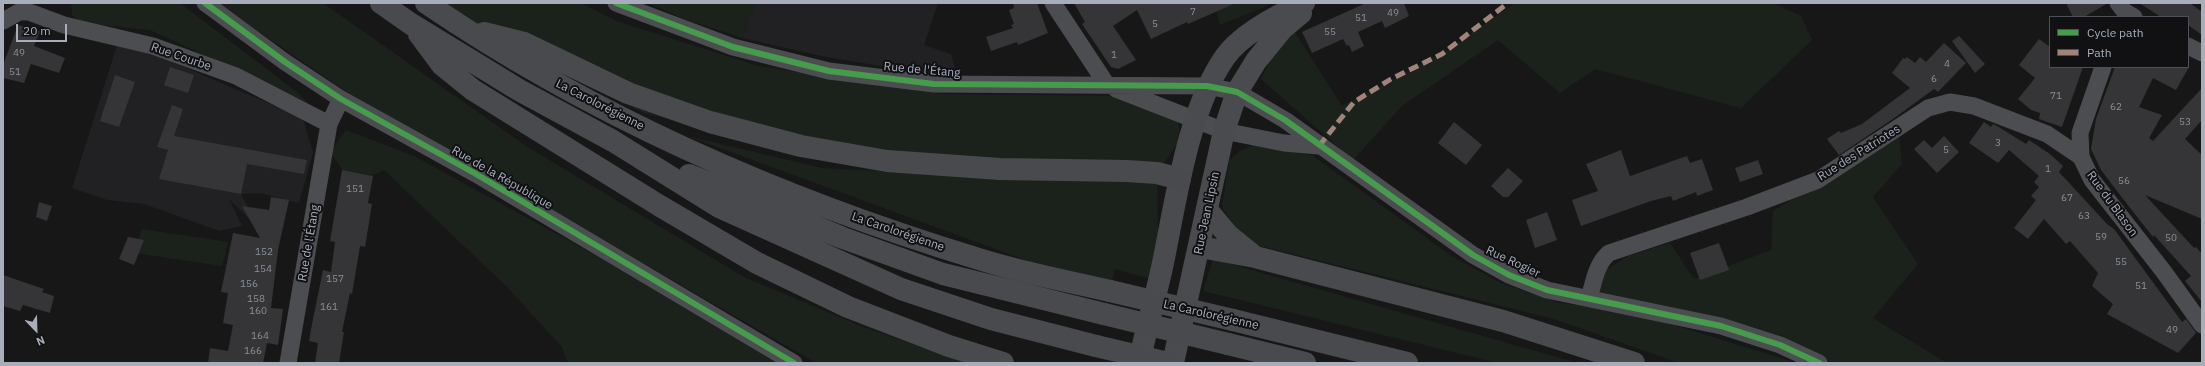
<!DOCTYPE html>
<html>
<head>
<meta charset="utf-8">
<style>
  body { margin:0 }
  #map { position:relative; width:2205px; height:366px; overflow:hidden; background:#171718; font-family:"IBM Plex Sans",sans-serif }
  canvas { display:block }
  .frame { position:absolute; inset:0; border:4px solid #a7aeba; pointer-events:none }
  .legend { position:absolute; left:2049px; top:16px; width:140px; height:52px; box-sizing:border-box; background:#111114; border:1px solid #4d5056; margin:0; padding:5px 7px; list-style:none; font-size:12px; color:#a7aeba }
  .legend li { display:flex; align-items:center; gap:8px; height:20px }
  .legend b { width:20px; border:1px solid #4d5056 }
  .north { position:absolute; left:16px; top:310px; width:40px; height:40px; -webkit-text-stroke:3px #111114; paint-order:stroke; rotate:157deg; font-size:11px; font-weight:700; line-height:16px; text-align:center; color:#a7aeba }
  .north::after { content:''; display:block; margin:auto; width:14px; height:18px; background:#a7aeba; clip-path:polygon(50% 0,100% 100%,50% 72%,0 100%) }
  .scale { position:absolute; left:16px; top:24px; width:51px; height:18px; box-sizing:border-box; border:2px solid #a7aeba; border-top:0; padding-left:5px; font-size:12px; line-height:14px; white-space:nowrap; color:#a7aeba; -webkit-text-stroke:3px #111114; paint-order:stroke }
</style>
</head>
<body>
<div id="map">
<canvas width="2205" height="366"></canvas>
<div class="frame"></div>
<ul class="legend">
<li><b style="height:5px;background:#469c4c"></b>Cycle path</li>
<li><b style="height:5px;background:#a18479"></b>Path</li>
</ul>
<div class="north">N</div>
<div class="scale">20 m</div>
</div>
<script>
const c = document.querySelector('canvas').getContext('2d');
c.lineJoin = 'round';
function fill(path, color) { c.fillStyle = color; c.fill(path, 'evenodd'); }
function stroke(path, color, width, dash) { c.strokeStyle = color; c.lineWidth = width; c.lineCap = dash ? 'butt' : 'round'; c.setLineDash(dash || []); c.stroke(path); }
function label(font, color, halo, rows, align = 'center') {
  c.font = font + ' "IBM Plex Sans",sans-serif'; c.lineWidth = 4; c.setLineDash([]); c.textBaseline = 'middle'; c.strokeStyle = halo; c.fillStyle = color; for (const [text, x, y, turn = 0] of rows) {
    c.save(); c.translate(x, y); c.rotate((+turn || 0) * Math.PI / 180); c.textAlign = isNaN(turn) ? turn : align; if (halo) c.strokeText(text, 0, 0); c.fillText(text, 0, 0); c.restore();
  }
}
fill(new Path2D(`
  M757,3h181l-14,42 27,9 7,25 -132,-22 -84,-19z
  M119,39l184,79 10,35 -14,50 -39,-10 -19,1 11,21 -1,6 -22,-22 13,27 -23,5 -75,-27 -37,-4 -35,-12z`), '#212124');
fill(new Path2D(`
  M71,3h109l117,89 11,11 -158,-73 -69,-7 -9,-8z
  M217,3h106l203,143 218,131 117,49 106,37h-151l-168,-97 -221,-119z
  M441,3h140l38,19 140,44 183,28 193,2 41,17 4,19 -2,11 -21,30 2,108 -44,-12 -5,22 -423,-155 135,32 171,9 -19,-10 -203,-29 -125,-24 -92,-44z
  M648,3h109l-15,35 -58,-19z
  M1215,3h54v2l-49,20z
  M1515,3h258l28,13 11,24 -71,68 -146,-39 -35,24 -62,-53 -96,66 -49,54 -92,-81 28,-56 53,83 105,-56z
  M346,130l68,26 302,165 68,42h-216l-6,-16 -56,-61 -122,-116 -11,5 -30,-4 -13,-19z
  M1899,133l3,31 -29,33 45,67 -45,54 74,45h-128l-144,-48 -86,-17 14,-26 25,-16 42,-13 24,36 77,-29 2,-39z
  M1255,144l57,11 141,102 48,26 59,20 65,7 172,53h-118l-125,-44 -302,-75 -17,-16 -13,-21 7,-47 11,-9z
  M142,229l86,13 -6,24 -88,-13z
  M1213,259l365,104h-80l-295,-72z`), '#1b221c');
fill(new Path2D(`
  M1013,3h24l11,30 -30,12 -1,-3 -26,9 -5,-14 27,-9 -2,-3 3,-1 -5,-14 5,-2z
  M1074,3h162l-48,21 -1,-2 -36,17 -14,-29 -24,16 23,34 -18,9 -7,-2 -29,-43 3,-2z
  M1366,3h38l5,13 -24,12 -3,-7 -24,11 6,14 -12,6 -3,-7 -2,1 -4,-7 -31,14 -10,-21z
  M2066,3h42l-24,14h-11z
  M2139,3h51l12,9v23l-14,-10v-8h-27z
  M18,25l22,6 -6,15 31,12 -6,15 -28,-9 -7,19 -21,-5v-13z
  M1959,36l26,28 -10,9 -23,-32z
  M2039,39l11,8v20h33l-21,60 -23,-8 1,-6 -9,-3 -13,-11 17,-21 -16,-13z
  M1944,43l22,20 -28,29 -4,-3 -41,30 -54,36 -12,-16 12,-8 2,2 21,-9 48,-36 -18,-15 11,-15 2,1 2,-2 8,6 5,-6 6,5z
  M170,67l24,8 -6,18 -24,-8z
  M2115,67h74l-13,23 -23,-12 -14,29 23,8 -13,23 4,3 49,-53v32l-17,19 17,16v64l-57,-24 49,53 2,-1 6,7v48l-17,-21 6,-5 -37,-41 -1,2 -26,-33 -26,-34 -10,-21 5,-30z
  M115,75l20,7 -16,45 -19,-6z
  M172,105l11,4 -9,27 133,24 -3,14 -57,-10 -6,30 -82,-15 9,-29 -11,-3z
  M1454,122l28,23 -16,20 -28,-22z
  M1984,122l7,5 2,-3 4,2 29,18 3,-4 21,14 13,12 -4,6 48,52 7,5 68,93 4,-3 10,14 -18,20 -71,-39 6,-10 -21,-18 6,-13 -28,-32 -4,3 -22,-25 -16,20 -14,-11 22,-28 -5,-4 8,-9 -5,-5 5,-6 -30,-26 -11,13 -29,-20z
  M1944,136l15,16 -22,21 -23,-24 10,-9 8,8z
  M1621,150l9,26 57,-20 3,7 12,-4 11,31 -16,6 -1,-4 -23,9 -2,-5 -20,5 -70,25 -9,-26 26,-9 -12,-27z
  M1758,160l5,14 -23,8 -5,-14z
  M1508,168l15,13 -15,16h-5l-12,-11z
  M342,170l31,6 -5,27 4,1 -7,43 -5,-1 -8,48 -2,-1 -8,39h2l-5,31h-24l3,-20 -9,-2 3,-17 11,-54 8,2 4,-30 -5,-1z
  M271,197l18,3 -11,50 -7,58 12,1 -5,36 -11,-2 -4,20h-55l2,-15 18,3 5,-26 -10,-2 5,-30 -7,-1 12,-59 27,5 -18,-32 27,4z
  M39,202l13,4 -5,15 -11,-4z
  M1547,212l10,28 -22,8 -9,-28z
  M128,237l16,3 -10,25 -15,-6z
  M1719,243l10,27 -29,10 -10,-27z
  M3,275l41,14 -2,3 12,4 -4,17 -27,-8 -3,6 -17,-5z`), '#353537');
stroke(new Path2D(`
  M205,3l80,59 56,37 135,75 318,189
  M616,3l117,44 96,24 105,13 273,2 30,6 48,28 188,135 36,20 38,15 174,36 59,19 39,18
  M1053,3l54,82
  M2118,3l6,8 10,6
  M3,21l16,-9h10l35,13 89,21 83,30 93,48
  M2188,46l14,7
  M2103,67l-23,66 1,24 11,23 72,92 38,53
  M1116,89l108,42 60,12 35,3
  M1589,298c5,-16 7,-34 20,-45l138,-46 71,-27 110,-72 22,-6 24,4 73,28 34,23
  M288,363l41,-239 12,-25`), '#4b4d51', 17);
stroke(new Path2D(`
  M1139,363c7,-34 17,-67 24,-100 13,-63 25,-153 62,-206 16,-23 53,-42 79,-54
  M1173,363l51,-232 13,-39 19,-31 26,-32 19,-16`), '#4a4b4f', 22);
stroke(new Path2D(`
  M381,3l30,21 108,66 94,51 106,66 182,82 90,30 105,27
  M426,3c169,115 361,198 556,257 42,13 85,21 128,31
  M484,33l40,10 104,50 82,29 91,24 86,15 113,8 127,2 30,2 23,6
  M419,34l23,31 31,25 187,116 97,57 91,44 101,39 54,17
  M689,175l154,63 100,36 161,40
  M1208,211l20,24 26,21
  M1200,247l55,10 248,64 131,42
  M1233,320l174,43
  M1228,344l77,19`), '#494a4d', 22);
stroke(new Path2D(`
  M1110,291l123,29
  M1104,314l124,30
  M1096,346l72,17`), '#494a4d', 22);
stroke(new Path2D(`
  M1319,146l35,-44 37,-23 51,-25 66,-51`), '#a18479', 5, [10, 5]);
stroke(new Path2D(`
  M205,3l80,59 56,37 135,75 318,189
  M616,3l117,44 96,24 105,13 273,2 30,6 48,28 188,135 36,20 38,15 174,36 59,19 39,18`), '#469c4c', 6);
label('10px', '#8a9099', null, [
  ["7",1193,12],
  ["49",1393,13],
  ["51",1361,18],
  ["5",1155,24],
  ["55",1330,32],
  ["49",19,53],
  ["1",1114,55],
  ["4",1947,64],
  ["51",15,72],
  ["6",1934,79],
  ["71",2056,96],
  ["62",2116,107],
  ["53",2185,122],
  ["3",1998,143],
  ["5",1946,150],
  ["1",2048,169],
  ["56",2124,181],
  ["151",355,189],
  ["67",2067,198],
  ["63",2084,216],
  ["59",2101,237],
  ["50",2171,238],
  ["152",264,252],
  ["55",2121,262],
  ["154",263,269],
  ["157",335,279],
  ["156",249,284],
  ["51",2141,286],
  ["158",256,299],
  ["161",329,307],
  ["160",258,311],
  ["49",2172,330],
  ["164",260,336],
  ["166",253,351]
]);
label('12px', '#a7aeba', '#111114', [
  ["Rue Courbe",181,57,19],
  ["Rue de l'Étang",922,70,5],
  ["La Carolorégienne",600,105,27],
  ["Rue des Patriotes",1859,153,-32],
  ["Rue de la République",502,178,30],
  ["Rue du Blason",2112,204,54],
  ["Rue Jean Lipsin",1207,213,-78],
  ["La Carolorégienne",898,232,19],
  ["Rue de l'Étang",309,243,-80],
  ["Rue Rogier",1513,262,25],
  ["La Carolorégienne",1211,315,13]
]);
</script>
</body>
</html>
